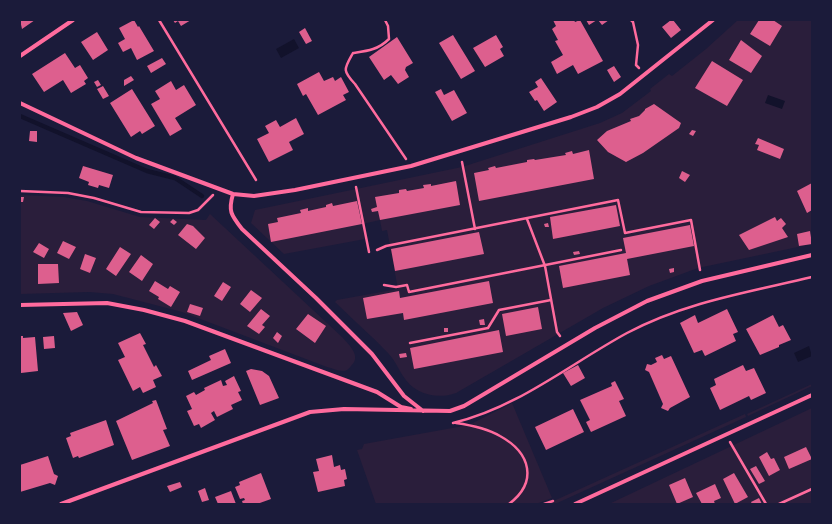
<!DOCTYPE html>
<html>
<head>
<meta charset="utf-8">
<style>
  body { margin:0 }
  #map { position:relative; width:832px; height:524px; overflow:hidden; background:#1b1b3a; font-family:Karla,sans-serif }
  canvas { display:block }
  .frame { position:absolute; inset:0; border:21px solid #1b1b3a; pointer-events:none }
</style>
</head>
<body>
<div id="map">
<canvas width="832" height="524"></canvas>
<div class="frame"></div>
</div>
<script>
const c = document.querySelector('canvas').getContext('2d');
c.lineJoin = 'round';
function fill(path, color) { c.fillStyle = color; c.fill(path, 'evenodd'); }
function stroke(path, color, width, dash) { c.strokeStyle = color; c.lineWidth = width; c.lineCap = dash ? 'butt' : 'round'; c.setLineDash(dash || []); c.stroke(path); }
fill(new Path2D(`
  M738,20h74v212l-2,1 2,11 -114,24 -49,18 -46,22 -147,85c-20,7 -42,1 -53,-17 -5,-8 -9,-17 -15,-23 -17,-18 -36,-34 -53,-51l2,-2 61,-11 -11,-59 -5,1 -2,-11 -18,4 3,15 -81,15 -33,-31 4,-13 207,-43 138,-44 22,-10 29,-22 -1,-2 19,-15 3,2 34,-27z
  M20,195l44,2 23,4 53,16 66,3 4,-6 132,123c7,8 20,19 9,29 -2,3 -5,5 -8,5 -5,0 -11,-3 -16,-4l-145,-55 -69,-18 -24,-2 -69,2z
  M812,384v2l-64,30 -1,-2z
  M512,403l40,95 -16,6h-160l-19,-54 5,-1 2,-5 105,-19z
  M812,408v96h-203z
  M745,414l1,3 -191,87h-8z`), '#2a1e3b');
fill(new Path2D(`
  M294,39l5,9 -18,10 -5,-9z
  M768,95l17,6 -3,8 -17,-6z
  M809,346l3,10 -14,6 -4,-9z`), '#12122b');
stroke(new Path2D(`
  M20,116l127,55 28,7 27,18`), '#12122b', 4.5);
fill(new Path2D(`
  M20,20h15l-13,9z
  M134,20l4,7 1,-1 15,25 -17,9 -6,-12 -8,4 -5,-9 7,-4 -6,-11z
  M173,20h18l-10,6 -3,-5 -3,2z
  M553,20h21l1,2 5,-2 23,41 -25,13 -5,-9 -16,9 -6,-12 12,-7 -8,-14 3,-1 -6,-11 4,-3z
  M586,20h11l-8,5z
  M598,20h11l-7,5z
  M671,20h2l8,10 -10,8 -9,-11z
  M759,20h14l9,6 -12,20 -20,-12z
  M305,28l7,13 -6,3 -7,-12z
  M97,32l11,18 -15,10 -12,-18z
  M453,35l22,36 -14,8 -22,-36z
  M496,35l7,12 -3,2 4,7 -19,11 -12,-19z
  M397,37l16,26 -7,4 -1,3 4,7 -11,7 -7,-9 -7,5 -15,-23z
  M741,40l21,16 -11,17 -22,-13z
  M65,53l10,15 5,-3 8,13 -4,3 2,3 -15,9 -8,-13 -19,12 -12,-18z
  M162,58l4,6 -15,9 -4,-7z
  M712,61l31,19 -16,26 -32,-18z
  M614,66l7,11 -7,5 -7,-12z
  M319,72l5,9 9,-4 2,4 6,-4 8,15 -6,3 3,5 -28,15 -12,-21 -3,2 -6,-12z
  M131,76l3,4 -10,6v-6z
  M541,78l16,24 -13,9 -7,-11 -2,1 -6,-9 9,-5 -3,-5z
  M98,80l3,5 -4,2 -3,-5z
  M171,81l5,9 8,-5 12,20 -21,13 7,11 -12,7 -19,-32 9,-5 -5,-8z
  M103,86l6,10 -6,3 -6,-10z
  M132,89l23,37 -13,8 -2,-3 -9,6 -21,-34z
  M441,89l3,6 10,-5 13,23 -15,8 -17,-29z
  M654,104l27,19 -2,5 -36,25 -17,9 -18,-10 -11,-12 10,-9 24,-10 -1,-2 9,-3 6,-6v-1z
  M296,118l8,16 -15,8 4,8 -24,12 -12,-23 12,-6 -4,-7 11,-6 4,7z
  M692,130l4,1 -3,5 -4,-2z
  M30,131h7v11l-8,-1z
  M758,138l26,11 -4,10 -23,-9 2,-5 -4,-1z
  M589,150l5,29 -115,22 -5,-28 15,-3 -1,-2 7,-2 1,2 31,-6v-2l7,-1 1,1 31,-5 -1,-2 7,-2 1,3z
  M83,166l30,9 -4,13 -10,-3 -1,3 -10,-3 1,-3 -10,-4z
  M682,171l8,4 -5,7 -6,-4z
  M456,181l4,24 -80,15 -2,-9 -6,1 -1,-3 6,-2 -2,-10 24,-4v-3l7,-1 1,2 17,-3 -1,-3 8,-1v2z
  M812,183v27l-5,3 -10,-22z
  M20,197h4l-1,5h-3z
  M357,201l5,23 -91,18 -3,-18 10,-2 -1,-4 24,-5 -1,-3 8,-2v3l18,-4v-2l6,-2 1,3z
  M616,205l4,21 -67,13 -3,-22z
  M775,217l2,4 4,-3 5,6 -4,4 6,9 -39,13 -10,-15z
  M155,218l5,4 -6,7 -5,-4z
  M173,219l4,3 -3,3 -4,-3z
  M548,223l1,4h-4l-1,-3z
  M187,224l6,2 12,12 -9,11 -18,-14z
  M690,225l4,21 -67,13 3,16 -67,13 -4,-22 67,-13 -3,-15z
  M810,231l2,13 -13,2 -2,-12z
  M479,232l5,22 -89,17 -4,-22z
  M63,241l13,6 -7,12 -12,-6z
  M39,243l10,6 -5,9 -11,-6z
  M120,247l11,7 -15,22 -10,-7z
  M579,251l1,3 -6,1 -1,-3z
  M85,254l11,4 -6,15 -10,-4z
  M141,255l12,9 -11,17 -13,-9z
  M38,264h20l1,19 -21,1z
  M674,268v4l-4,1 -1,-4z
  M155,281l13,8 2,-3 10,6 -9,15 -13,-8 1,-2 -10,-6z
  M489,281l4,22 -89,17 -1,-7 -36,6 -4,-21 36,-7 1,7z
  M223,282l8,5 -9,14 -8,-5z
  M251,290l11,8 -12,14 -10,-8z
  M190,304l13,4 -3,8 -13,-4z
  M538,307l4,22 -36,7 -4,-22z
  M261,309l9,7 -8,9 3,2 -6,7 -12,-8z
  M727,309l11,23 -5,2 3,7 -31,15 -3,-6 -8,3 -14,-30 15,-8 3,8z
  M77,312l6,13 -12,6 -8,-18z
  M308,314l18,12 -11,17 -19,-14z
  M773,315l6,12 4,-2 8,15 -12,5v2l-19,8 -14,-26z
  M484,319l1,6h-5l-1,-5z
  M444,328h4v4h-4z
  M499,330l4,22 -89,17 -4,-21z
  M277,332l5,4 -4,7 -5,-5z
  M140,333l6,11 -3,1 11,22 2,-2 6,11 -9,4 3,7 -13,6 -3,-6 -7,4 -15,-31 7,-3 -7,-14z
  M20,336h3v2l12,-1 3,34 -17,2z
  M54,336l1,12 -11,1 -1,-12z
  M225,349l6,14 -39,17 -4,-9 23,-11 -2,-4z
  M406,353l1,4 -7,1 -1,-4z
  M662,355l2,4 7,-3 19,41 -20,11 -2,3 -7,-3 2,-4 -14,-32 -4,-2 2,-6 4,1 6,-3 -2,-4z
  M578,365l7,13 -14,8 -8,-13z
  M743,365l3,6 8,-3 12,25 -15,7 -2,-4 -29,14 -10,-22 6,-3 -2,-6z
  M251,369l11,2 7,5 10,22 -19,7 -14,-34z
  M234,376l7,15 -3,1 4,8 -11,5 2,4 -16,8 -3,-6 -3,2 4,7 -14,8 -2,-4 -5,2 -7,-15 5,-2 -6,-13 8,-4 2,3 9,-5 -1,-2 17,-8 2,6 4,-1 -2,-4z
  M615,381l9,18 -5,2 7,15 -35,16 -5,-10 4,-2 -10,-20 32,-14 -1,-3z
  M156,400l11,29 -4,1 7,16 -38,14 -16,-39 37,-18 -1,-2z
  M573,409l11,23 -38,18 -11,-23z
  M106,420l8,25 -35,13 -1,-2 -5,2 -7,-20 5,-2 -1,-3z
  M806,447l6,12 -23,10 -5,-12z
  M767,452l4,7 3,-1 6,12 -11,6 -10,-19z
  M332,455l2,12 6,-2 1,5 4,-1 2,10 -3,1 1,6 -27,6 -5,-20 6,-1 -3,-12z
  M48,456l6,18 4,2 -3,9 -5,-2 -30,9v-27z
  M756,466l9,15 -6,3 -9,-15z
  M261,473l10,26 -14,5h-14l-1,-3 3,-1 -1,-2 -4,1 -5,-12 5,-2 -1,-3z
  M734,473l14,24 -13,7 -12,-25z
  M685,478l8,19 -16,7 -8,-19z
  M180,482l2,5 -12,5 -3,-6z
  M715,484l6,14 -7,3 1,3h-13l-6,-11z
  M205,488l4,12 -7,2 -4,-11z
  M231,491l5,13h-18l-3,-7z
  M759,498l3,6h-10l-1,-2z`), '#dd5f8e');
stroke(new Path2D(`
  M159,20l97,160
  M385,20l3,6 1,13c-11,11 -22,12 -36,14 -9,16 -11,17 2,31l51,75
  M631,20l2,2 5,23 -2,20 3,3
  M462,162l13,67
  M356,187l13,65
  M20,191l48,2 26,5 47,14 48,1 9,-3 15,-15
  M527,219l18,47 12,66 3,4
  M377,250l9,-4 232,-46 7,33 66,-13 9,50
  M384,285l12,2 11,-2 2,7 212,-42
  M410,343l78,-15 11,-18 52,-10
  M453,423c64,-15 117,-59 174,-90 58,-31 122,-41 185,-56
  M456,423c14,2 32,6 44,13 31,17 38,46 9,68
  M730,442l36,62
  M544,504l9,-3
  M779,504l33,-15`), '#ff6b9d', 2.5);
stroke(new Path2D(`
  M20,56l53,-36
  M20,103l116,55 97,36 21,2 41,-6 116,-24 160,-49 26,-10 23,-13 93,-74
  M233,194c-5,17 -2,21 9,35l74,69 56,56 32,42 19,15
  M20,305l87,-2 37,7 41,11 192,71 24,15 10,2
  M61,504l249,-92 34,-3 106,2 14,-5 131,-78 52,-27 55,-20 110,-26
  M575,504l237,-109`), '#ff6b9d', 4);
</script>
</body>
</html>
